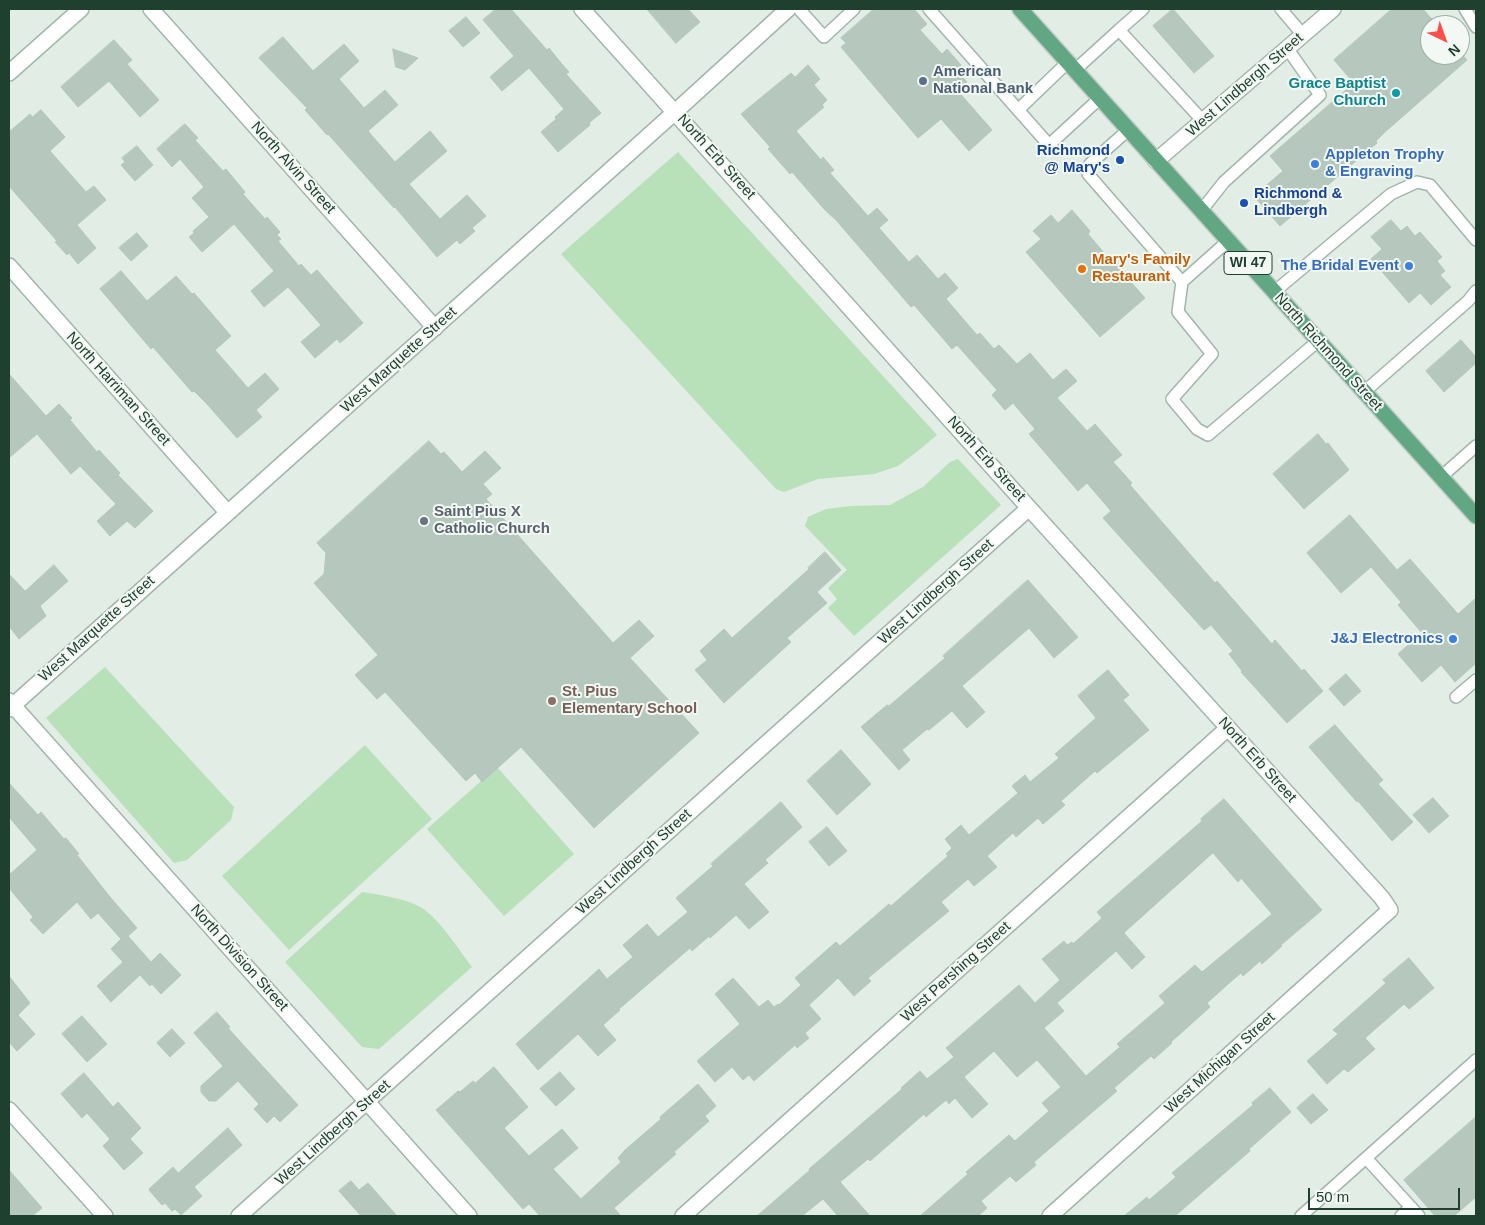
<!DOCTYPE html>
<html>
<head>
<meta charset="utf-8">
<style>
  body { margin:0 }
  #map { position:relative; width:1485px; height:1225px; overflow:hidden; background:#e1ede5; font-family:Helvetica,sans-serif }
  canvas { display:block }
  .frame { position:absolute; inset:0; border:10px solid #20402f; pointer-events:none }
  .north { position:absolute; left:1420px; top:15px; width:50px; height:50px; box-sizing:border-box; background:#f2f9f4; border:1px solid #9eafa5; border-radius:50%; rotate:138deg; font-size:14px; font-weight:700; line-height:20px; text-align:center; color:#20402f }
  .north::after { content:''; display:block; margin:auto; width:18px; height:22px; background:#fe4f4e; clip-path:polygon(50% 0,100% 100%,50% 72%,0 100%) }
  .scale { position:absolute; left:1308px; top:1188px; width:152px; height:22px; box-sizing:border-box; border:2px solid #20402f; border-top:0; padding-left:6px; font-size:15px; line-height:18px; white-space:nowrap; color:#20402f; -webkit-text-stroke:4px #f2f9f4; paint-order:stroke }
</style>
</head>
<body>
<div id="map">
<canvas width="1485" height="1225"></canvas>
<div class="frame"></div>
<div class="north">N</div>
<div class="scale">50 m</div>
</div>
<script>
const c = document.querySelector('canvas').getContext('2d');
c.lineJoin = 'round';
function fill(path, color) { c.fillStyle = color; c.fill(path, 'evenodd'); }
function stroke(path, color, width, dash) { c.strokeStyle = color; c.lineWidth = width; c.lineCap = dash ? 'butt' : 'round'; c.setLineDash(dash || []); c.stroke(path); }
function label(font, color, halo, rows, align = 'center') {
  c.font = font + ' Helvetica,sans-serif'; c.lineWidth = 4; c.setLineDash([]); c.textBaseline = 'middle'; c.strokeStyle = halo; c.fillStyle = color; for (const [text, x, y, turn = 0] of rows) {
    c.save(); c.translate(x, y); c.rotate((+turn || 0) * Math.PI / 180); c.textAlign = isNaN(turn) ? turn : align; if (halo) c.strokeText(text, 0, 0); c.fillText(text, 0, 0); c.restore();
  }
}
fill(new Path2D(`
  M678,152l259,283 -19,16 -20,15 -24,8 -56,5 -34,13 -8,-3 -215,-235z
  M958,459l43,46 -147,131 -26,-28 9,-9 -9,-11 19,-18 -42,-44 3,-9 18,-8 25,-3 39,-1 33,-18 27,-25z
  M105,667l129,140 -3,13 -44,40 -13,3 -128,-145z
  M365,745l67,74 -143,131 -67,-74z
  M497,767l77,87 -70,62 -77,-87z
  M362,892c18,3 48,7 63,18 18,14 33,39 47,57l-93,82 -17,-2 -77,-85z`), '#b8e0b9');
const building = new Path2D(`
  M496,9h15l36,41 2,-2 12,15 8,9 -3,2 35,39 -12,10 1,2 -32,27 -17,-20 15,-13 -1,-2 9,-8 -35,-41 -27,23 -12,-14 24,-21 -31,-36z
  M647,9h41l12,13 -24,21z
  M874,9h40l13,15 -7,6 22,24 5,-5 14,16 -5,4 11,13 -10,8 35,40 -23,21 -28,-32 -23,19 -77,-91 5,-4 -5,-5z
  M1173,9l41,47 -20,17 -41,-47z
  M1392,9h31l14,16h-7v30h30v-3l7,8 -82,72 -9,9 1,2 -97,83 -26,-30 29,-25 -13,-15 84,-73 -20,-23z
  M466,17l14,16 -17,14 -14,-16z
  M283,37l30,34 31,-27 15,17 -20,18 25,29 21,-18 13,15 -30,26 27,31 35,-31 17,20 -38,33 31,35 27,-24 19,21 -14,12 3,3 -15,13 -3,-4 -20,17 -42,-50 -1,1 -66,-74 -1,1 -22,-25 2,-2 -48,-50z
  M114,40l18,20 -5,4 32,36 -19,17 -31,-36 -31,26 -17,-20z
  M393,49l25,9 -13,12 -9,-3z
  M808,65l12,14 -6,6 13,15 -5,5 2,2 -28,24 25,29 2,-3 11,13 -4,3 38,43 9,-8 11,12 -9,8 30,34 8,-7 21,24 7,-6 13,15 -12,11 31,36 3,-2 14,16 5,-4 18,19 13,-11 23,27 13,-11 11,12 -20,17 30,33 8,-7 27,31 -9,7 19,21 -2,2 39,45 46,53 2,-2 55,63 3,-4 27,31 2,-2 19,22 -36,32 -46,-51 1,-1 -13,-17 4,-3 -22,-26 -7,5 -101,-112 8,-7 -24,-28 -9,8 -49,-57 6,-5 -22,-26 -8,7 -13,-15 5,-5 -40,-45 -5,4 -38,-44 -3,2 -75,-87 -11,-10 -33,-38 -2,2 -22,-25 2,-2 -29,-33 50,-41 4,4z
  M41,110l24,27 -15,14 36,41 8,-6 12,14 -29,25 19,23 -18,16 -9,-11 -2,2 -12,-13 2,-1 -48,-55v-54l21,-18 2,3z
  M185,124l13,14 -3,2 28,31 3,-2 19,23 -2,2 22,25 2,-2 13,15 -3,3 4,4 -3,2 21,25 2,-2 10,11 6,-5 46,53 -23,20 -3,-4 -22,19 -14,-16 20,-17 -33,-38 -24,20 -13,-16 23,-20 -40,-47 -32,28 -13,-15 5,-4 -1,-2 16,-14 -17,-19 12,-11 -24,-28 -8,8 -15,-18z
  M137,146l16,19 -18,16 -14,-16 4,-3 -3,-4z
  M1072,210l18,21 -2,3 23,27 3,-2 17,19 -2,2 16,18 -45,39 -74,-85 15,-13 -8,-8 18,-16 7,8z
  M1391,220l10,11 6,-5 8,10 5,-4 22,25 -5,4 8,10 -5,4 11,12 -20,18 -11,-12 -11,10 -38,-44 11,-10 -11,-12z
  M137,233l11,13 -17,15 -12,-13z
  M121,271l26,30 29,-25 16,18 2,-1 37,43 -16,14 33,38 17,-15 14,16 -23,21 6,7 -25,21 -30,-34 -13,-13 -2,1 -39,-45 -2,2 -51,-60z
  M1461,340l15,17v6l-32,29 -18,-21z
  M9,374l37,42 13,-12 13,14 -2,2 27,32 2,-2 21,23 -2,2 35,36 -18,17 -8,-7 -17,15 -13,-15 19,-17 -36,-38 -9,8 -34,-40 -28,24z
  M1318,434l8,10 2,-1 21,27 -45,39 -31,-35z
  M429,441l12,13 3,-2 18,20 23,-21 16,17 -18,16 9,10 -6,5 127,144 26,-23 15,16 -24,22 69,75 -105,95 -73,-81 -39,35 -7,-9 -9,8 -81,-89 -8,7 -22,-24 23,-20 -64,-72 10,-9 2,-21 -9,-10z
  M1350,515l47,55 13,-11 48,55 18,-16v65l-21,19 -14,-17 -19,17 -24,-28 24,-21 -24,-28 3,-3 -30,-35 -30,26 -34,-40z
  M825,552l16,18 -24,22 10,11 -40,35 4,4 -67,61 -29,-33 12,-10 -7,-9 24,-22 8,9 77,-69 -1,-1z
  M54,565l14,16 -28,25 6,10 -27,23 -10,-13v-52l16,17z
  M1028,580l50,57 -24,21 -25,-30 -67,58 23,26 -18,16 -15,-17 -23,19 -2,-1 -25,21 8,10 -11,10 -38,-43 26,-22 2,1 56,-48 -2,-2z
  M1108,670l21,25 -6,5 26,30 -52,43 -2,-2 -34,30 4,4 -22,19 -5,-6 -22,19 -3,-4 -26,23 10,11 -23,19 -6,-7 -27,23 8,9 -81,67 3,3 -17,15 -16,-18 -29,27 12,14 -16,14 4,5 -12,10 -2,-3 -41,36 -5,-6 -6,5 -11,-13 -17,15 -18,-21 43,-37 -25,-30 18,-16 26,29 9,-7 6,7 4,-3 1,1 22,-20 -6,-7 41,-36 4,4 49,-42 2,2 57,-50 -2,-2 6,-6 -7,-9 16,-14 8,10 49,-42 -6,-7 13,-11 5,7 29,-24 -4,-4 41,-36 -18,-22z
  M1346,674l15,17 -17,15 -15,-17z
  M1335,725l48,55 -5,4 35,38 -21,19 -34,-40 -1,1 -48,-55z
  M841,750l30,34 -34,31 -30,-34z
  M9,783l29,32 3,-3 23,27 2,-1 13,16 -2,1 33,42 27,31 -9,8 23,26 9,-9 21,22 -20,19 -9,-10 -2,2 -10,-11 -29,27 -14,-16 26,-24 -12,-13 10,-10 -23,-26 -7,6 -14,-17 -34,32 -13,-14 3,-3 -24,-29v-13l28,-25 -28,-33z
  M1433,798l16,18 -20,17 -16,-18z
  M1224,799l98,111 -41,35 1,1 -20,18 -2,-3 -17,15 -2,-3 -13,11 -21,19 3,4 -39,35 1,1 -18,16 -3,-3 -37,32 3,3 -83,71 2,3 -20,17 -6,-6 -29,25 6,7 -9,8h-58l48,-42 -2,-2 43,-37 6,6 34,-30 -7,-8 19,-16 -24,-27 -20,17 -23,-26 -30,26 24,27 -16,14 -17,-20 -6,6 -3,-4 -20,17 -2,-3 -54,47 -2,-2 -28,23 30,34h-32l-15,-17 -21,17h-45l53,-46 -1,-1 93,-80 -1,-1 19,-17 7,8 27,-22 -8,-9 73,-63 16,18 25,-23 -18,-21 22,-18 3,4 5,-3 1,2 29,-26 -5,-6 105,-91 -1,-2zM1213,853l25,29 3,-4 31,36 -70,58 -7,-7 -36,31 6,7 -48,41 3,3 -34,29 -42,-48 20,-17 -7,-8 59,-52 16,18 13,-12 -21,-24z
  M781,802l21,25 -37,33 3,3 -24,21 25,28 -20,17 -13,-14 -26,23 -1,-2 -17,15 -2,-3 -71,61 1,1 -17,15 13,15 -18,16 -20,-22 -40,36 -22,-26 83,-75 8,10 26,-22 -10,-12 24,-21 11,13 30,-25 -12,-14 37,-32 -2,-2z
  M827,827l20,24 -18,15 -20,-24z
  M1409,958l25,30 -25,21 -5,-5 -39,34 10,11 -27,23 -4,-3 -17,15 -20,-23 31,-27 -5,-4 53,-47 -3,-3z
  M9,976l21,27 -12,12 17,19 -18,17 -8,-9z
  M217,1012l13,15 -2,1 8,9 62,68 -18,17 -6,-6 -7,7 -13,-14 5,-5 -21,-23 -22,20h-7l-8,-9v-6l22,-20 -29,-33z
  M82,1016l25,28 -20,18 -25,-28z
  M172,1029l13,14 -15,14 -13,-14z
  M494,1067l34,40 -24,21 25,28 33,-27 16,19 -25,21 28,30 40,-37 -3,-4 7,-8 36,-31 -1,-2 38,-33 18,22 -11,10 4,5 -35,31 2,2 -62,54 7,8h-81l-11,-12 -6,5 -87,-99 22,-19 2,1 13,-11 2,2z
  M560,1072l15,17 -19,17 -16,-17z
  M84,1073l29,34 5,-5 23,26 -11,11 13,14 -19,17 -21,-24 7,-7 -23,-26 -5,5 -21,-24z
  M1270,1088l21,24 -42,37 1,2 -75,65h-51l23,-19 2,3 27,-23 -4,-4 81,-68 -1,-2z
  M1313,1094l15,16 -17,14 -14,-16z
  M1476,1117v80l-22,19h-19l-31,-36z
  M228,1128l14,17 -48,42 8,9 -21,19 -6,-6 -3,2 -7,-8 -3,2 -13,-15 1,-2 23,-21 5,6z
  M9,1170l33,38 -10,8h-23z
  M351,1181l8,9 9,-7 29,33h-36l-22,-25z`);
fill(building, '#b6c8bd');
stroke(building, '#b3c7ba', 1);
const lane = new Path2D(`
  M799,9l25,28 30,-28
  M929,9l120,136 51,-47
  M1281,9l22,26
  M1465,9l11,18
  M1119,30l24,-21
  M1075,70l44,-40 84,91
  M1018,110l50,-48
  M1128,130l-38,34 -2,5v5l94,108 -4,30 34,42 -40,45 25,30 11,6 110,-94
  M1201,211l23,-29 96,-87 -33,-47
  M1182,282l46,-41
  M1274,292l117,-98 26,-12 13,3 46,55
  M1364,392l104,-91 8,-10
  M1441,477l35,-31
  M1456,697l20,-17
  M1301,1216l65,-58
  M1401,1216l10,-9
  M1419,1216l-53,-58 110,-98`);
const street = new Path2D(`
  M151,9l284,319
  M582,9l447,499 353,390 8,12 -340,306
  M1156,161l177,-152
  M9,266l218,246
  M9,701l460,515
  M9,709l666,-597 113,-103
  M9,1110l96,106
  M239,1216l790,-708
  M683,1216l545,-488`);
const secondary = new Path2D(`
  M9,73l72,-64`);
const primary = new Path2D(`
  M1020,9l456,507`);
stroke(lane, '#a3b6ab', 14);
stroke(street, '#a3b6ab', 18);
stroke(secondary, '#9fbaaa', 18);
stroke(primary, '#c1cac5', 18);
stroke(lane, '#fff', 11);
stroke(street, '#fff', 15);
stroke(secondary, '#fff', 15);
stroke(primary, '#62a784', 15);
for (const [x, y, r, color] of [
  [923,81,5,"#5c6f8a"],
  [1396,93,5,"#0f9aa8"],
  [1120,160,5,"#1a4fb4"],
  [1315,164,5,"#3f7fe0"],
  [1244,203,5,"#1a4fb4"],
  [1409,266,5,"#3f7fe0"],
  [1082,269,5,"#e8710a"],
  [424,521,5,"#6b7280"],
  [1453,639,5,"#3f7fe0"],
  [552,701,5,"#8d6e63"]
]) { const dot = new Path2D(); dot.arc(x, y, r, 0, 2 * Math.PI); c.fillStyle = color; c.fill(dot); stroke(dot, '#f2f9f4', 2); }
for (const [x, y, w] of [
  [1248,263,48]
]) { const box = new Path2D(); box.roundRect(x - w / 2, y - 11.5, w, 23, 4); c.fillStyle = '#f2f9f4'; c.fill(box); stroke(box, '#20402f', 1); }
label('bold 14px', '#20402f', null, [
  ["WI 47",1248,263]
]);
label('bold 15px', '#4e5e75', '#f2f9f4', [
  ["American",933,72],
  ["National Bank",933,89]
], 'left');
label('bold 15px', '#0d838f', '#f2f9f4', [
  ["Grace Baptist",1386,84],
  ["Church",1386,101]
], 'right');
label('15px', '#20402f', '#f2f9f4', [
  ["West Lindbergh Street",1245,85,-41],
  ["North Erb Street",716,157,48],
  ["North Alvin Street",293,168,48],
  ["North Richmond Street",1328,352,48],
  ["West Marquette Street",399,360,-42],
  ["North Harriman Street",118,389,48],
  ["North Erb Street",986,459,48],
  ["West Lindbergh Street",936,592,-42],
  ["West Marquette Street",97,629,-42],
  ["North Erb Street",1257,760,48],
  ["West Lindbergh Street",634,862,-42],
  ["North Division Street",239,958,48],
  ["West Pershing Street",956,972,-42],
  ["West Michigan Street",1220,1063,-42],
  ["West Lindbergh Street",333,1133,-42]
]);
label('bold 15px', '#164399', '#f2f9f4', [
  ["Richmond",1110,151],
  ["@ Mary's",1110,168],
  ["Richmond &",1254,194,"left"],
  ["Lindbergh",1254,211,"left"]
], 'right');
label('bold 15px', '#366cbe', '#f2f9f4', [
  ["Appleton Trophy",1325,155,"left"],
  ["& Engraving",1325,172,"left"],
  ["The Bridal Event",1399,266],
  ["J&J Electronics",1443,639]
], 'right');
label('bold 15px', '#c56008', '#f2f9f4', [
  ["Mary's Family",1092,260],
  ["Restaurant",1092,277]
], 'left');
label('bold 15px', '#5b616d', '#f2f9f4', [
  ["Saint Pius X",434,512],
  ["Catholic Church",434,529]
], 'left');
label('bold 15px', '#785e54', '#f2f9f4', [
  ["St. Pius",562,692],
  ["Elementary School",562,709]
], 'left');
</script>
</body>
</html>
